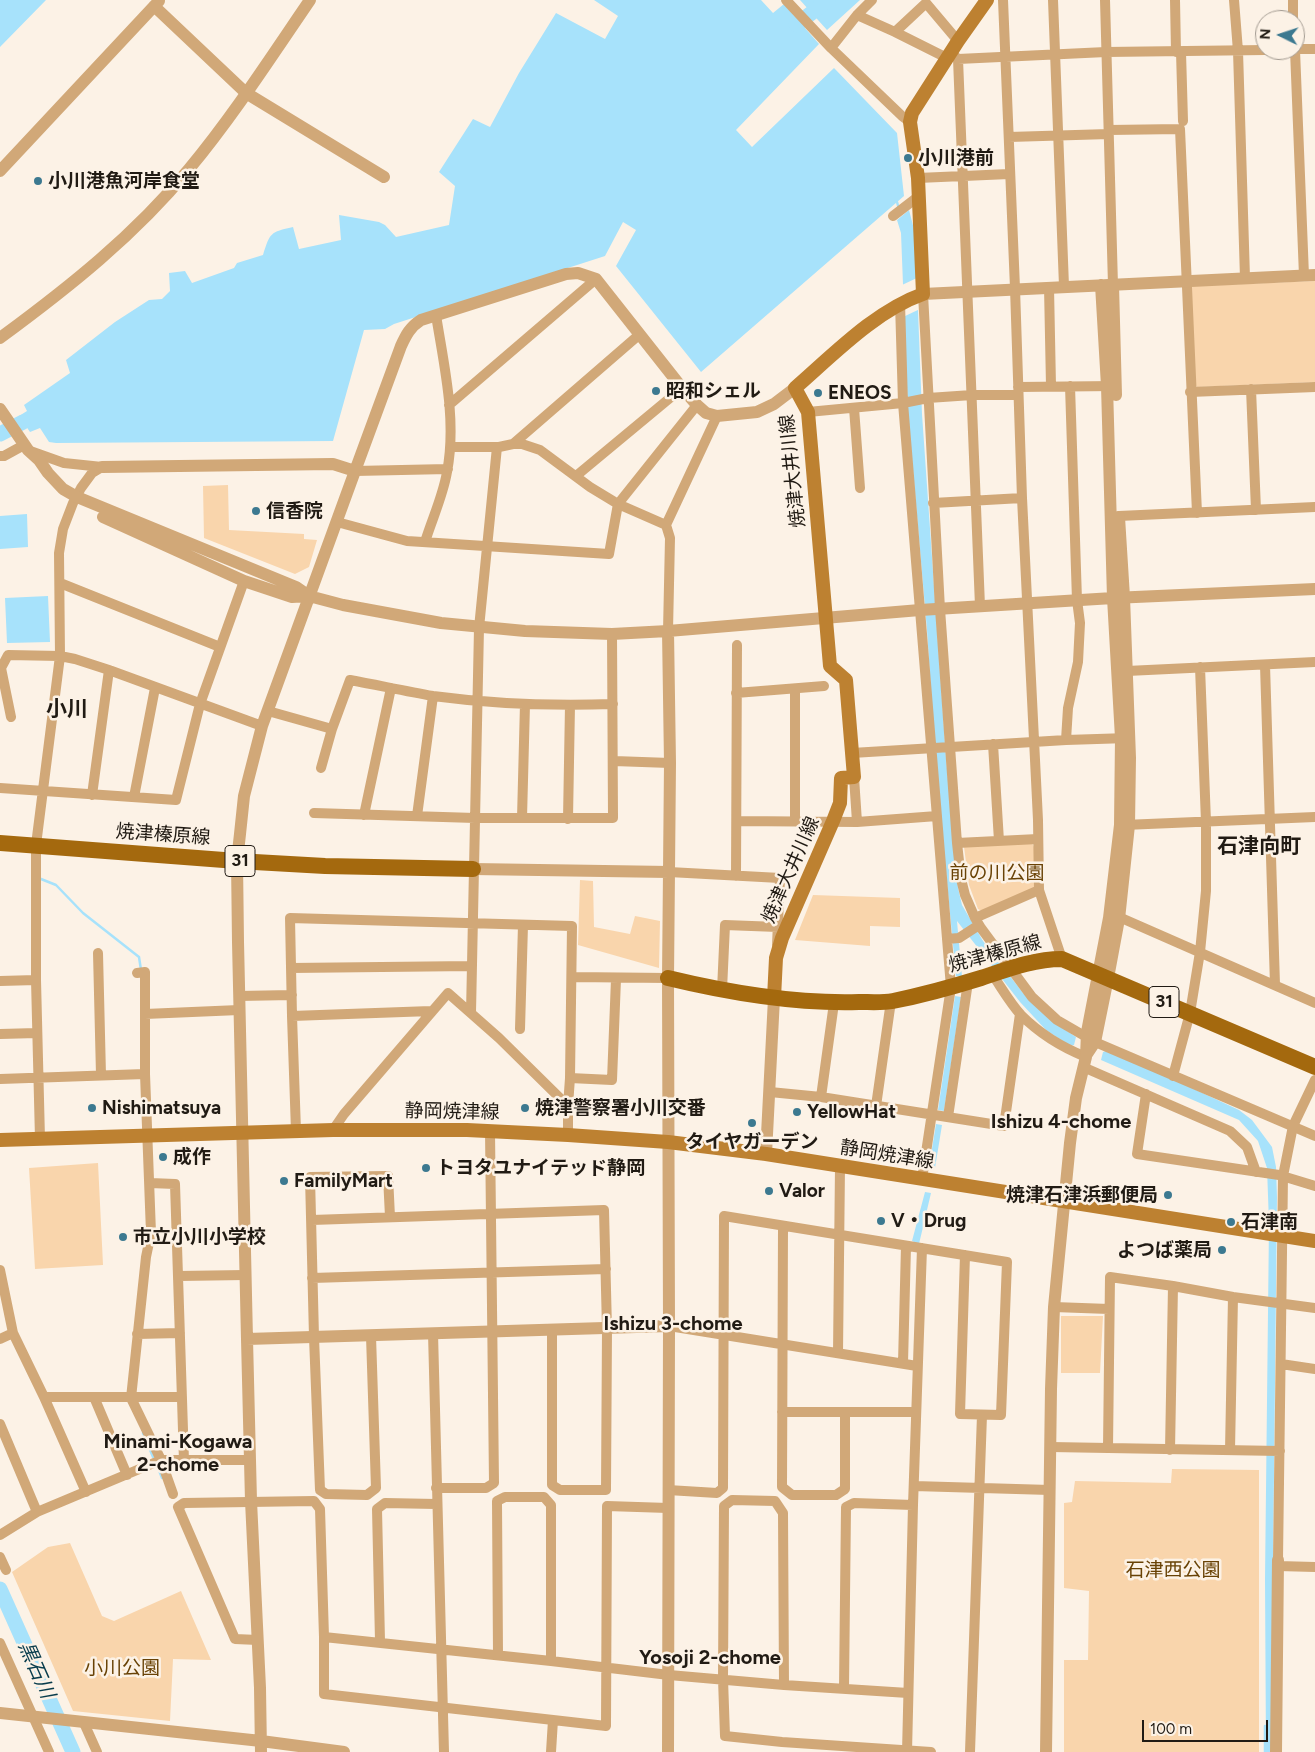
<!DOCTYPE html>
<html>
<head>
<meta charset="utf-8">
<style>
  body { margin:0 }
  #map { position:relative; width:1315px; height:1752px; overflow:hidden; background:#fcf2e6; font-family:Figtree,sans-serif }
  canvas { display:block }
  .north { position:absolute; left:1255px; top:10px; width:50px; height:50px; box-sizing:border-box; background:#fcf2e6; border:1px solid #a49c92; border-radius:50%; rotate:274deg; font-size:14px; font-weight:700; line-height:20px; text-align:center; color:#211b14 }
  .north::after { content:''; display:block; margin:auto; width:18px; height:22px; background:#3c7990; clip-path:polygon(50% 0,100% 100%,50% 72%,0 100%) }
  .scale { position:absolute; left:1142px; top:1720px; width:126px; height:22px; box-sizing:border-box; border:2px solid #211b14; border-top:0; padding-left:6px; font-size:15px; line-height:18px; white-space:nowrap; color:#211b14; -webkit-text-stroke:4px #fcf2e6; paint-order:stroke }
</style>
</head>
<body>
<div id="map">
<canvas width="1315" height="1752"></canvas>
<div class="north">N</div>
<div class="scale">100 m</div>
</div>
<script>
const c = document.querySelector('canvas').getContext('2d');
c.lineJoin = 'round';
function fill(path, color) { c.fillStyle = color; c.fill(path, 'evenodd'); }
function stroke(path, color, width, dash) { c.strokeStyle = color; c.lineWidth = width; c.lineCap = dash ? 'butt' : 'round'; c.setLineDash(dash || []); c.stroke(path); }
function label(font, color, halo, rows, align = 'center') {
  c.font = font + ' Figtree,"Noto Sans JP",sans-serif'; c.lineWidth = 5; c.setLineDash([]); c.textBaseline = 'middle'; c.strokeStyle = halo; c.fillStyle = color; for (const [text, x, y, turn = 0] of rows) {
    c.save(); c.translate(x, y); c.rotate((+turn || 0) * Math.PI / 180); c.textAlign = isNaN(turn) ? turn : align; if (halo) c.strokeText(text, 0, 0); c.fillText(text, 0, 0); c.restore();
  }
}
fill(new Path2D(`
  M1315,281v101l-118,5 -3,-4 -4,-93 3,-4z
  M228,485l1,45 75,4v5l13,1 -8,27 -14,7 -91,-36 -1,-52z
  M1032,843l2,4 1,42 -53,22 -4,-2 -9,-24 -5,-38z
  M580,880l13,1 1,46 36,7 5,-18 25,5 -1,47 -81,-23z
  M813,895l87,3v29l-30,-1v20l-75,-6z
  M98,1163l5,102 -68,4 -6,-101z
  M1061,1316h42l-3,57h-39z
  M1172,1469l87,1v282h-195v-92h24l1,-69 -25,-3v-85l8,-1 3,-21 96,2z
  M70,1543l32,73 12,5 67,-30 30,69 -38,-1 -3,62 -97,-10 -61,-139 36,-25z`), '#f9d5ac');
fill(new Path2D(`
  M0,0h46l-46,47z
  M594,0h167l12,13 11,-9 35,40 -83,86 16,17 82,-79 63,65 7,63 -203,176 -85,-106 20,-36 -13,-8 -18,34 -211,68 -9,5 -21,1 -31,111 -277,2 -7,-1 -9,-14 -10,4 -11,-16 8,-5 -3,-6 46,-32 -4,-13 49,-38 34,-22 13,-1 8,-8 -1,-18 16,-2 7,12 42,-15 3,-5 26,-8c7,-22 7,-23 30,-28l6,22 42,-9 -2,-25 40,7 6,3 11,12 53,-12 6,-39 -16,-14 34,-53 17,8 29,-54 37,-60 49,26 13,-23z
  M800,0h60l-33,30z
  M909,210l6,23 7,181 24,344 12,130 4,17 21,36 40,52 26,26 27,18 -2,8 -4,1 -24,-16 -26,-28 -63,-81 5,56 -6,-1 -20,-208 -9,-138 -19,-217 -7,-180 -4,-13z
  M27,514l1,33 -28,2v-33z
  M48,596l2,46 -43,1 -2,-45z
  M955,996l6,1 -17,114 -6,-1z
  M1106,1051l60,25 73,34 13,10 20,27 4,20 1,30 -6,555h-5l-1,-173 4,-356 -2,-55 -9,-27 -19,-21 -138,-60 2,-8z
  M936,1124l6,1 -7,43 -6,-1z
  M925,1192l6,1 -12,51 -7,-3z`), '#a7e2fb');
fill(new Path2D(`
  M919,277l1,32 -17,8 -1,-32z`), '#fcf2e6');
stroke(new Path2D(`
  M897,202l2,7
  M41,879l15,6 27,28 56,44 2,13
  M143,1433l10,24
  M158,1468l4,10
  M1265,1752v-26`), '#a7e2fb', 2.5);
stroke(new Path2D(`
  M796,25l32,-25
  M0,434l23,-12
  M0,1589l73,163`), '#a7e2fb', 15);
stroke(new Path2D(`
  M786,0l45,48 71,68 8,6
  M1003,0l12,288 7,210 16,322 1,70 23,69
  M1053,0l11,286
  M1105,0l8,285
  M1175,0l1,52
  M1234,0l4,51 7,227
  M1293,0v20
  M857,15l38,17 31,-29 32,38
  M895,32l52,26
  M831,48l26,-33 15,-15
  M1295,49h20
  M1295,50l9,226
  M1181,52l2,69
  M953,55l5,4 148,-7 159,-2
  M958,59l22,547
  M1109,130l71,-1 17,384
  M1009,137l100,-3
  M918,178l91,-4
  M893,216l26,-20
  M1049,287l2,99
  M923,294l17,315 17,234 4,36 4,16 10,23 6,10 51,69 25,23 38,22 220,94
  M900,303l3,100 48,584 -29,192
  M1018,387l97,-1
  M1251,389l5,121
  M1190,392l125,-5
  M449,405l147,-126
  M854,408l6,80
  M808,412l95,-9 25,-5 44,-3h46
  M513,444l127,-110
  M450,447h49l14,-3h9l18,6 50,37 28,17 48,21 51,-109
  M33,452l31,11 38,4
  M0,456h4l20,-11
  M355,471l93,-2
  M576,476l106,-88
  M933,503l89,-5
  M1119,516l196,-9
  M337,522l70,19 202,13 9,-50 79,-99
  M666,525l4,13 -2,93
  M425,542c7,-23 18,-46 22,-70 10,-52 -3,-106 -11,-157
  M60,583l160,64
  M1265,665l10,320
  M1,668l10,49
  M0,670l8,-15 52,1 15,3 34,11 153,56
  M1127,671l188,-9
  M736,693l88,-7
  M268,711l64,18
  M1066,740l2,-32 10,-46 2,-39 -3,-23 -7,-214
  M993,744l6,97
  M852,753l214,-13 62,-2
  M614,761l56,2
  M321,768l11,-39 18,-49c27,5 55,11 83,16 60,8 120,10 180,8
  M854,777l3,45
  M0,788l176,12 24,-96 44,-123
  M92,795l17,-125
  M134,797l21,-109
  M314,813l161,5h138l-1,-184
  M364,815l27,-127
  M417,816l16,-120
  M522,818l3,-114
  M568,819l2,-114
  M737,821l120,1 80,-6
  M795,821v-132
  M1124,825l191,-8
  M957,843l81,-4
  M669,872l111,6 -3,67
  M736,876l1,-231
  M1119,917l196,86
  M975,918l64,-28
  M947,939l12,-1 20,-13
  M98,953l3,122
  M291,968l181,-2
  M137,973l8,-1v102l6,159 -5,24 -15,141 30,62 12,34
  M992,974c9,13 18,29 29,41 19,19 40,32 65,42
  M572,977l96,1
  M0,981l36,-1
  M722,990l3,-65 53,2
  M239,996l53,-1
  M471,1013l8,-385 18,-181
  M145,1014l94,-4
  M292,1016l-2,-98 282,8 -2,152 -2,28
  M520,1029l3,-104
  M0,1034l37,-1
  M1083,1067l147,64 17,16 9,25
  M1173,1076l17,-63 10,-61 6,-61v-69l-6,-155
  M570,1078l42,2 4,-101
  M0,1079l145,-5
  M770,1092l51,5 183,29 16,-112
  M1146,1094l-9,60 142,21 36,11
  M821,1097l13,-94
  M876,1106l15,-105
  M948,1117l20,-135
  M333,1130l11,-16 104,-121 51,45 69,68v29
  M296,1131l-4,-115 139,-5
  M40,1139l-4,-159v-135l24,-189 -1,-103 4,-24 10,-26 8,-15 11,-15 10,-6
  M150,1183l25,1 9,277
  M312,1220l292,-10 3,119 -1,161h-46l-8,-5v-155
  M783,1227l-1,260 10,8h44l9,-6v-77
  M0,1270l13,63 31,64 42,95
  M179,1276l66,-1
  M312,1278l294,-9
  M1054,1307l55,2
  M669,1326l248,40
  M433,1333l11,419
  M137,1334l43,-1
  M371,1336l5,152 -9,7 -41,-1 -6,-4 -6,-153 -4,-160 78,-1 2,41
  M0,1339l13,-6
  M838,1353l2,-187
  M903,1363l3,-117
  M1281,1364l34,5
  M44,1397h138
  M94,1397l33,78
  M782,1412h134
  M0,1424l37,88
  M1051,1447l229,4
  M1108,1448l2,-171 63,9 60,11 82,11
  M1170,1450l3,-164
  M1230,1450l3,-153
  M914,1486l136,4
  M436,1488h50l8,-5 -4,-352
  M668,1490l49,3 6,-5 1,-272 283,46 -6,153 -41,-1 5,-159
  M0,1535l37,-23 124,-52h89
  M0,1557l6,13
  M1278,1560l5,-384 10,-50 22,-46
  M1278,1566l37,1
  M324,1637l227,24 118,14 115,10 124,8
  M258,1640l-23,-1 -57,-132 6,-4 130,-2 6,8 4,128v57l282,32 1,-220 61,2
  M380,1641l-3,-132 8,-6 51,1
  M0,1643l49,109
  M498,1655l-1,-154 8,-4h39l7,8v156
  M784,1685l-1,-172 -8,-12 -43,-1 -8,6 -1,173 2,57 57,6 149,10
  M844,1688l2,-181 8,-4 59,2
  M84,1723l13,29
  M551,1752l2,-32
  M907,1752l6,-247 9,-257
  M970,1752l12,-337`), '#d1a878', 10);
stroke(new Path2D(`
  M154,6l92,87 138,84
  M0,171l159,-170
  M1113,285l3,110
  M923,294l392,-19
  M0,338c68,-50 135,-103 189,-169 44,-53 82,-112 121,-169
  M0,409l28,41 11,10 9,13 15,16 14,8 219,90 13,9 34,9 98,18 84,8 87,3 56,-3 252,-21 193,-12 202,-9
  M102,467l231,-3 22,7 46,-125c5,-11 9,-19 20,-26l145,-46 12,-1 18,6 86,109 15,17 9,8 11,3 40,-4 17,-8 21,-16
  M103,517l141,64 48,16 17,-1
  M668,631l2,132 -2,215 1,348 -1,426
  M473,869l196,3
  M1087,1054l8,-12 13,-64 11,-59 10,-94 1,-67 -6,-161 -5,-80
  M766,1154l8,-156
  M247,1339l-9,-397 -1,-81 3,-27 4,-38 18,-70 93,-255
  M0,1713l261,28 83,11
  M261,1752l-1,-64 -9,-187 -4,-162 422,-13
  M1046,1752l5,-363 3,-82 16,-164 6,-45 10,-41 1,-25 22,-114 11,-93 1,-87 -8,-140 -6,-212 -6,-101
  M1276,1752l2,-192`), '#d1a878', 12);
stroke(new Path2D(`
  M774,998l2,-40 6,-20 51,-117 7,-18 1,-25 13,-1 -8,-97 -16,-14 -22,-254 -13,-24c38,-33 80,-77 128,-94l-5,-116 -8,-56 2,-9 46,-72 29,-41
  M0,1140l333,-10h134l101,5 100,7 98,12 549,87`), '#bd8131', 14);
stroke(new Path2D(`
  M0,843l237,18 88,5 148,3
  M668,978c62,15 127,26 191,24 11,0 23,1 34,-1 30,-6 59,-14 88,-23 27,-9 53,-19 81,-19l253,108`), '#a4690e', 16);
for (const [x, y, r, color] of [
  [908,158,5,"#3c7990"],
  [38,181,5,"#3c7990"],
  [656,391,5,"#3c7990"],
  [818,393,5,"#3c7990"],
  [256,511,5,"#3c7990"],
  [92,1108,5,"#3c7990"],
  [525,1108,5,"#3c7990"],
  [797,1112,5,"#3c7990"],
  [752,1123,5,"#3c7990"],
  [163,1157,5,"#3c7990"],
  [426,1168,5,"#3c7990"],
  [284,1181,5,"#3c7990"],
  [769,1191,5,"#3c7990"],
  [1168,1195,5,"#3c7990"],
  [881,1221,5,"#3c7990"],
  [1231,1222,5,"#3c7990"],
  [123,1237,5,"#3c7990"],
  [1222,1250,5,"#3c7990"]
]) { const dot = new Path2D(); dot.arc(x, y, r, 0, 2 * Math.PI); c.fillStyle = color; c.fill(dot); stroke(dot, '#fcf2e6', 2); }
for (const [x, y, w] of [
  [240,861,30],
  [1164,1002,30]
]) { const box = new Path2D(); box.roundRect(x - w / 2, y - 15.5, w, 31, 4); c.fillStyle = '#fcf2e6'; c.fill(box); stroke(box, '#211b14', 1); }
label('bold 18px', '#211b14', null, [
  ["31",240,861],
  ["31",1164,1002]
]);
label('bold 19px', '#211b14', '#fcf2e6', [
  ["小川港前",918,158],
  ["小川港魚河岸食堂",48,181],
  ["昭和シェル",666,391],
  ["ENEOS",828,393],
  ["信香院",266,511],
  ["Nishimatsuya",102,1108],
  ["焼津警察署小川交番",535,1108],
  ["YellowHat",807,1112],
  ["タイヤガーデン",752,1142,"center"],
  ["成作",173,1157],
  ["トヨタユナイテッド静岡",436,1168],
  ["FamilyMart",294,1181],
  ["Valor",779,1191],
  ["焼津石津浜郵便局",1158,1195,"right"],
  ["V・Drug",891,1221],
  ["石津南",1241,1222],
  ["市立小川小学校",133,1237],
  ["よつば薬局",1212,1250,"right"]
], 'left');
label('19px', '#211b14', '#fcf2e6', [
  ["焼津大井川線",793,471,-96],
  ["焼津榛原線",163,835,4],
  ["焼津大井川線",791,870,-66],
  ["焼津榛原線",995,954,-15],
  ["静岡焼津線",452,1112,1],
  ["静岡焼津線",887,1155,9]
]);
label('19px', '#694205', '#fcf2e6', [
  ["前の川公園",997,873],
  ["石津西公園",1173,1570],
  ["小川公園",122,1668]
]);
label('bold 20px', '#211b14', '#fcf2e6', [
  ["Ishizu 4-chome",1061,1122],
  ["Ishizu 3-chome",673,1324],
  ["Minami-Kogawa",178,1442],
  ["2-chome",178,1465],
  ["Yosoji 2-chome",710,1658]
]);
label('italic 20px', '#083c4c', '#fcf2e6', [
  ["黒石川",36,1670,66]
]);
label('bold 21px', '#211b14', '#fcf2e6', [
  ["小川",67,710],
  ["石津向町",1259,847]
]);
</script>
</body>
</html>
